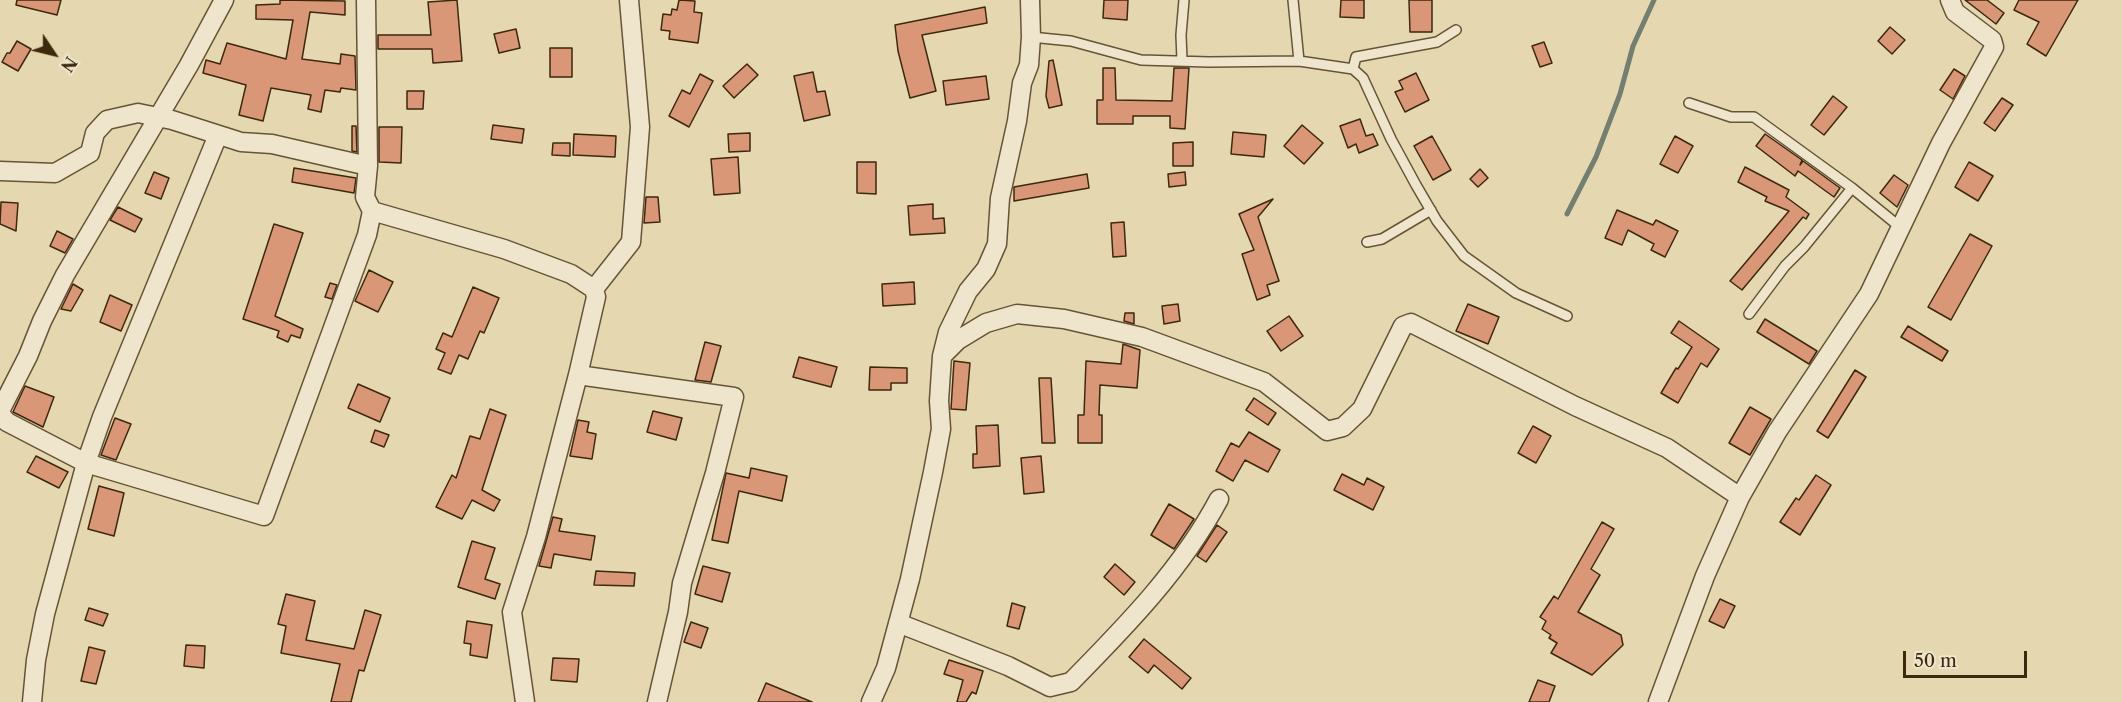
<!DOCTYPE html>
<html>
<head>
<meta charset="utf-8">
<style>
  body { margin:0 }
  #map { position:relative; width:2122px; height:702px; overflow:hidden; background:#e5d7b0; font-family:"Libre Caslon Text",serif }
  canvas { display:block }
  .north { position:absolute; left:24px; top:24px; width:60px; height:60px; -webkit-text-stroke:4px #eee5cc; paint-order:stroke; rotate:125deg; font-size:16px; font-weight:700; line-height:24px; text-align:center; color:#3d290e }
  .north::after { content:''; display:block; margin:auto; width:21px; height:27px; background:#3d290e; clip-path:polygon(50% 0,100% 100%,50% 72%,0 100%) }
  .scale { position:absolute; left:1903px; top:651px; width:124px; height:27px; box-sizing:border-box; border:3px solid #3d290e; border-top:0; padding-left:8px; font-size:18px; line-height:21px; white-space:nowrap; color:#3d290e; -webkit-text-stroke:4px #eee5cc; paint-order:stroke }
</style>
</head>
<body>
<div id="map">
<canvas width="2122" height="702"></canvas>
<div class="north">N</div>
<div class="scale">50 m</div>
</div>
<script>
const c = document.querySelector('canvas').getContext('2d');
c.lineJoin = 'round';
function stroke(path, color, width, dash) { c.strokeStyle = color; c.lineWidth = width; c.lineCap = dash ? 'butt' : 'round'; c.setLineDash(dash || []); c.stroke(path); }
function fill(path, color) { c.fillStyle = color; c.fill(path, 'evenodd'); }
stroke(new Path2D(`
  M1567,214l29,-57 24,-63 13,-48 21,-46`), '#737f70', 5);
const building = new Path2D(`
  M17,0h44l-4,15 -41,-10z
  M280,0l65,1v14l-35,-3 -8,47 38,5 1,-10 14,2 1,34 -15,-2 -1,4 -15,-2 -4,22 -13,-3 3,-14 -40,-7 -8,33 -24,-6 7,-30 -43,-12 3,-13 14,4 7,-21 59,16 7,-39 -37,-1v-14l24,-1z
  M457,0l5,61 -29,2 -1,-14h-54v-14h53l-3,-33z
  M679,0l16,1 -1,11 8,1 -4,30 -29,-4 1,-8 -9,-1 2,-16 8,1 1,-6 5,1z
  M1104,0h24l-1,20 -24,-2z
  M1341,0h23v18l-24,-1z
  M1409,0h23v32h-22z
  M1965,0h22l17,13 -8,11z
  M2019,0h59l-32,56 -19,-12 12,-22 -25,-12z
  M985,7l2,16 -65,12 14,56 -26,7 -12,-47 -3,-26z
  M1890,27l15,13 -13,14 -14,-13z
  M516,29l4,19 -21,5 -5,-19z
  M17,41l14,8 -13,22 -16,-9 5,-9h3z
  M1544,42l8,21 -12,4 -8,-21z
  M550,48h22v29h-22z
  M1053,60l9,45 -13,3 -3,-12 3,-35z
  M747,64l11,11 -24,23 -11,-12z
  M1103,68h12l1,32 56,1 2,-33h15l-4,61 -15,-1v-12h-37v8h-36v-24h6z
  M1954,69l11,7 -12,23 -13,-9z
  M813,72l4,20 8,-1 5,24 -26,6 -10,-45z
  M1416,73l13,27 -24,12 -10,-20 8,-3 -4,-8z
  M700,74l13,7 -24,46 -20,-11 13,-26 8,4z
  M986,76l3,23 -43,6 -3,-24z
  M407,91h17l-1,18h-16z
  M1833,96l14,11 -23,28 -13,-10z
  M2002,98l11,7 -18,26 -11,-8z
  M1360,119l6,17 7,-2 5,11 -19,8 -3,-9 -8,4 -8,-22z
  M493,125l31,4 -2,14 -31,-4z
  M1302,125l21,18 -19,21 -20,-18z
  M352,126h4l1,26 -5,-1z
  M379,127h23l-1,36 -22,-1z
  M1233,132l33,3 -2,22 -33,-3z
  M750,133v18l-21,1 -1,-18z
  M574,134l42,2 -1,21 -42,-2z
  M1765,134l37,26 -2,5 3,-4 37,27 -6,9 -36,-26 -3,5 -39,-30z
  M1432,136l19,34 -18,10 -19,-34z
  M1675,136l18,10 -15,27 -18,-9z
  M1193,142v24h-20v-23z
  M553,143h17v13l-18,-1z
  M738,157l2,36 -26,2 -3,-36z
  M857,162h19v32l-19,-1z
  M1969,162l24,14 -15,25 -23,-14z
  M1745,167l44,23 -3,7 23,17 -3,5 -3,-2 -61,73 -12,-9 59,-70 -24,-10 2,-4 -29,-15z
  M294,168l62,10 -2,15 -62,-11z
  M1480,169l8,9 -10,9 -8,-8z
  M154,172l15,6 -8,21 -16,-6z
  M1185,172l1,13 -17,2 -1,-13z
  M1087,174l2,14 -75,13v-14z
  M1894,175l14,10 -11,22 -17,-14z
  M646,197h12l2,25 -16,1z
  M1273,199l-15,18 21,64 -12,4 3,10 -13,5 -15,-46 12,-4 -15,-36z
  M1,202l17,1 -2,28 -16,-7z
  M933,204v15l11,-1 1,15 -35,2 -2,-29z
  M118,207l24,12 -7,13 -25,-12z
  M1617,210l36,15 3,-5 22,11 -13,26 -14,-7 3,-6 -26,-14 -6,15 -17,-7z
  M1124,222l2,34 -13,1 -2,-34z
  M274,224l29,9 -28,83 28,13 -3,9 -9,-3 -3,7 -11,-5 2,-6 -36,-12z
  M57,231l16,8 -8,14 -15,-7z
  M1970,234l22,12 -41,74 -23,-13z
  M369,270l24,12 -15,30 -23,-11z
  M914,282l1,22 -32,2 -1,-22z
  M330,283l7,2 -5,14 -7,-2z
  M73,284l10,6 -12,21 -10,-2z
  M473,287l26,11 -15,35 -4,-2 -12,28 -9,-4 -8,19 -13,-5 7,-16 -9,-4 7,-16 9,4z
  M110,295l22,10 -11,26 -21,-9z
  M1178,304l2,17 -16,3 -2,-18z
  M1468,304l31,13 -11,27 -32,-13z
  M1125,313h9v11l-10,-3z
  M1289,316l14,20 -22,15 -14,-20z
  M1765,319l52,32 -8,13 -52,-32z
  M1679,321l40,28 -12,18 -6,-4 -23,40 -17,-10 15,-25 2,1 14,-22 -21,-14z
  M1908,326l40,25 -6,10 -41,-24z
  M705,342l16,4 -10,36 -16,-2z
  M1123,344l17,6 -3,38 -37,-3 -1,30h3v28h-24v-28h6l2,-54 35,3z
  M799,357l38,10 -6,20 -38,-10z
  M954,361l16,2 -4,47 -15,-1z
  M870,367l37,1v15h-16v7h-22z
  M1855,370l11,7 -38,61 -11,-7z
  M1039,378h12l4,65h-13z
  M358,384l32,14 -10,24 -32,-14z
  M25,386l29,11 -11,30 -30,-15z
  M1254,398l22,15 -8,12 -22,-15z
  M1750,407l21,12 -21,36 -21,-12z
  M490,409l16,6 -24,75 18,10 -6,11 -22,-11 -10,19 -26,-12 16,-32 4,3 14,-42 10,3z
  M653,411l29,7 -6,22 -29,-8z
  M115,418l16,6 -15,36 -15,-5z
  M578,420l11,2 -2,10 9,2 -4,25 -22,-3z
  M998,425l2,41 -27,2v-14h4l-1,-28z
  M1533,426l18,10 -15,27 -18,-10z
  M375,430l14,5 -5,12 -13,-5z
  M1249,432l31,18 -12,22 -23,-12 -12,21 -17,-10 15,-28 8,4z
  M36,456l32,16 -9,16 -32,-16z
  M1041,456l3,36 -20,2 -3,-36z
  M751,468l36,8 -5,25 -43,-10 -11,52 -16,-3 14,-67 23,5z
  M1342,474l22,11 3,-7 17,9 -11,23 -39,-20z
  M1816,475l15,10 -31,50 -20,-13 16,-24 3,2z
  M99,486l25,7 -10,43 -26,-7z
  M1169,504l25,15 -20,30 -23,-14z
  M553,517l9,2 -3,12 36,5 -4,24 -37,-6 -3,14 -12,-2z
  M1602,522l12,7 -23,40 9,6 -22,37 43,23 2,10 -31,30 -41,-22 6,-10 -8,-5 2,-3 -9,-6 4,-8 -6,-4 14,-21 4,3z
  M1217,525l10,7 -21,30 -9,-6z
  M472,541l23,7 -10,31 15,5 -5,15 -37,-12z
  M1115,564l20,18 -11,13 -20,-18z
  M703,566l27,7 -8,29 -27,-8z
  M596,571l39,2 -1,13 -40,-1z
  M286,594l29,7 -9,39 48,9 11,-39 16,5 -17,56 -5,-1 -8,32h-20l9,-38 -59,-11 5,-27 -8,-2z
  M1720,599l15,7 -11,22 -15,-7z
  M1012,603l13,4 -6,22 -12,-3z
  M89,608l19,6 -5,12 -18,-6z
  M467,621l25,4 -5,33 -17,-3 1,-11 -7,-1z
  M691,622l17,6 -7,20 -17,-6z
  M1144,639l47,39 -9,11 -28,-24 -6,8 -19,-16z
  M186,645l19,1 -1,22 -20,-2z
  M89,647l16,4 -9,33 -15,-3z
  M553,658l26,1 -2,23 -26,-2z
  M949,660l34,11 -7,23 -4,-2 -6,10h-9l6,-22 -19,-6z
  M1538,680l17,6 -6,16h-20z
  M766,683l46,19h-54z`);
fill(building, '#da9777');
stroke(building, '#3d290e', 1.5);
const lane = new Path2D(`
  M1293,0l6,61
  M1031,37l40,4 70,19 68,2 90,-1 54,8 10,9 28,61 25,46 21,36 27,35 52,37 51,23
  M1182,60l-1,-25 3,-35
  M1353,69l3,-12 81,-15 19,-12
  M1689,103l42,14h23l98,71 48,39
  M1367,242l15,-3 49,-29
  M1749,314l36,-48 19,-19 48,-59`);
const street = new Path2D(`
  M0,171l55,2 35,-20 5,-20 12,-13 31,-7 34,7 69,22 31,2 96,22
  M372,211l132,38 67,25 23,15
  M942,356l16,-16 28,-17 31,-9 47,5 78,18 122,45 63,49 16,-4 19,-18 41,-83 8,-3 164,83 92,42 73,49
  M578,375l156,22 -19,76 -33,110 -4,29 -21,90
  M0,411l28,-55 14,-35 23,-46 124,-210 35,-65
  M0,414l7,8 79,41 178,53 103,-281 5,-24 -7,-14 3,-31 -2,-166
  M898,623l110,43 42,21 21,-5c55,-56 111,-113 148,-183
  M32,702l4,-42 9,-46 41,-151 16,-46 116,-282
  M525,702l-13,-90 24,-75 42,-162 18,-78 -2,-8 37,-47 9,-115 -11,-127
  M871,702l15,-34 24,-89 23,-107 8,-43 -2,-28 3,-45 6,-24 20,-41 18,-22 11,-25 3,-46 17,-77 5,-38 7,-18 2,-28 -1,-37
  M1658,702l47,-126 35,-79 37,-65 92,-138 72,-151 53,-96 -2,-7 -37,-28 -5,-12`);
stroke(lane, '#675436', 12);
stroke(street, '#675436', 21);
stroke(lane, '#eee5cc', 9);
stroke(street, '#eee5cc', 18);
</script>
</body>
</html>
